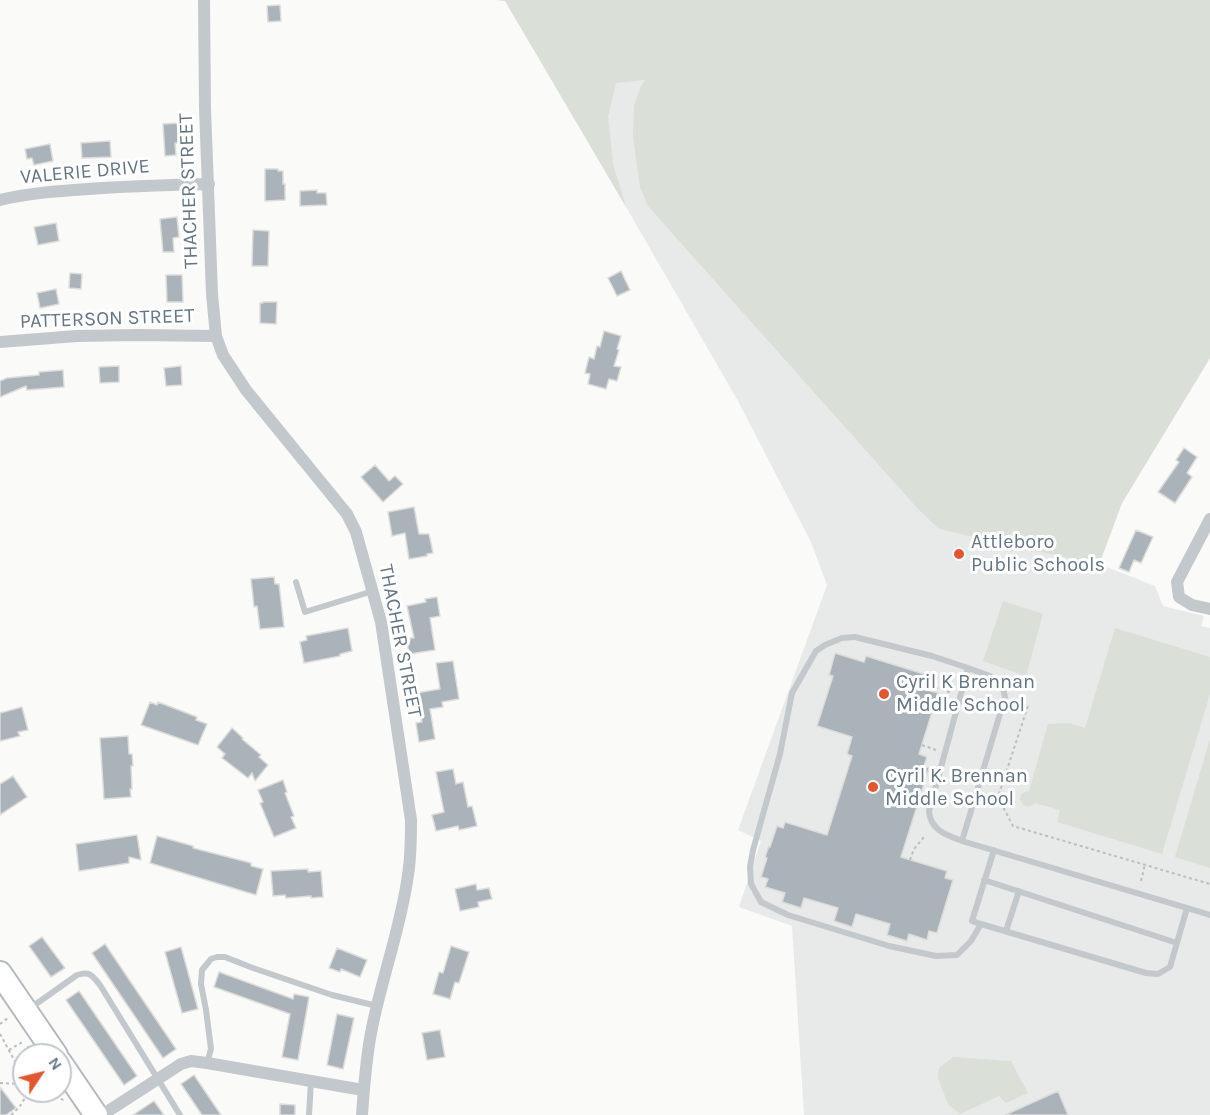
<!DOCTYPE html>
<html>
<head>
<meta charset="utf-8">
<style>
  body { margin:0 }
  #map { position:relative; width:1210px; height:1115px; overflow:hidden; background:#fafaf8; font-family:Karla,sans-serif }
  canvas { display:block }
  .north { position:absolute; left:12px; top:1043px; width:60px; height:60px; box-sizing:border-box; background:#fff; border:2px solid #c1c8cd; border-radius:50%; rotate:55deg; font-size:16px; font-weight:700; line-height:24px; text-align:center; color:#657683 }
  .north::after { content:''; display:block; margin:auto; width:21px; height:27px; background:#e4572e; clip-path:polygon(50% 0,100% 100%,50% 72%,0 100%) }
</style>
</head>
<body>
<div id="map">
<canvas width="1210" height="1115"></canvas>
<div class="north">N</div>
</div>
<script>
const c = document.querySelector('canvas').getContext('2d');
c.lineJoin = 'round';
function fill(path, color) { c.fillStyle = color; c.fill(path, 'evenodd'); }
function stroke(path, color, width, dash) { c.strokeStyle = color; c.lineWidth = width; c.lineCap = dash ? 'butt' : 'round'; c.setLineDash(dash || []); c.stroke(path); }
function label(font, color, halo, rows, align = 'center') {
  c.font = font + ' Karla,sans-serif'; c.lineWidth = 6; c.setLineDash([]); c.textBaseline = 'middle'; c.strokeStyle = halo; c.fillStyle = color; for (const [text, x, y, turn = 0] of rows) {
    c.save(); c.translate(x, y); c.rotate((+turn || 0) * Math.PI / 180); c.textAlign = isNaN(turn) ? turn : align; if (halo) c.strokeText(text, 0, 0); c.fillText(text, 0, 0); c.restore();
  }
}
fill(new Path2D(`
  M497,0h713v358l-88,145 -23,61 56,22 8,20 41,10 -3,10 9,2v487h-406l-12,-189 -53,-19 22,-66 -23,-11 89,-245 -16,-43 -73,-141 -161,-279 -72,-121z`), '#e8e9e9');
fill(new Path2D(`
  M497,0h713v358l-88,145 -23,62 -160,-36 -20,-19 -271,-304 -8,-19 -7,-50 1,-31 6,-18 5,-8 -29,3 -8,33 5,48 13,43 -121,-206z
  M1003,601l40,13 -17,62 -43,-15z
  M1115,628l95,29v37l-48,160 -105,-32 3,-12 -25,-7c-6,6 -13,4 -15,-4l2,-6 7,-2 19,-67 21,-1 16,5z
  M1210,739v129l-35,-11z
  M953,1057l58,4 17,32 -22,10 -7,-7 -39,18 -12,-10 -10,-26 1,-10z`), '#dadfd7');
const building = new Path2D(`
  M280,5l1,16 -13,1 -1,-16z
  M179,123l1,20h-5l1,12 -11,1 -2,-32z
  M110,141l1,16 -29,1 -1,-15z
  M50,144l3,17 -19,4 -2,-7 -5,1 -2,-10z
  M265,169h13v2h5v13h2v16l-20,1z
  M317,190v3h9l1,12 -27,1v-15z
  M177,217l2,20 -6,1 1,14h-11l-3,-33z
  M56,223l3,18 -21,4 -4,-18z
  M253,230l16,1 -1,35h-16z
  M621,271l9,19 -13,6 -9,-18z
  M70,273l12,1 -1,15 -12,-1z
  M166,275h16l1,27h-16z
  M56,289l3,15 -19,4 -3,-15z
  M263,302h14l-1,22 -16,-1v-20h3z
  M604,331l17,5 -4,13 2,1 -5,16 7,1 -4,14 -8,-2 -3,10 -18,-5 2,-10 -5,-1 4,-16 5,2 3,-13 3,1z
  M119,366v16l-19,1 -1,-16z
  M181,366l1,19 -16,1 -2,-18z
  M63,370l1,17 -37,3 -1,-4 -26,11v-16l7,-3 32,-3v-3z
  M1184,448l13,9 -10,16 5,4 -17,26 -17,-11 21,-30 -3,-2z
  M375,465l14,16 6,-5 8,8 -20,18 -22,-25z
  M414,507l5,27h10l4,19 -6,1v2l-18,3 -4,-26 -13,3 -4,-24z
  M1136,530l17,7 -12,26 -7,-3 -5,12 -10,-4z
  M274,577l1,7h4l5,43 -24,2 -3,-23 -3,1 -3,-28z
  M437,597l3,19 -10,2 5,32 -26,4 -2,-12 3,-1v-3h4l-7,-32 19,-4 -1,-3z
  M348,628l4,23 -12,3v2l-36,7 -4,-21 7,-2 -1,-4z
  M835,653l29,9 2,-6 61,19 -4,14 15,4 -19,61 8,3 -3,9 5,2 -28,89 46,14 -2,7 8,2 -16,53 -8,-2 -2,9 -18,-6 -2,7 -20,-6 3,-11 -34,-10 -4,13 -18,-6 4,-13 -34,-10 -3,10 -19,-6 3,-9 -20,-6 3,-8 -7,-2 6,-19 -2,-1 4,-11 1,1 7,-21 6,2 2,-6 42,13 25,-79 -5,-2 5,-17 -35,-11 16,-50 -4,-1z
  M453,661l6,38 -17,3 1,5 -13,2 5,30 -16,3 -3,-19 6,-1 -6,-29 24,-4 -4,-26z
  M150,702l7,3 1,-3 39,15 -1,3 11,4 -9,21 -57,-20z
  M22,707l6,23 -10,2 2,4 -20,5v-28z
  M232,728l11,10 -1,1 19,16 -2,2 9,8 -13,16 -3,-8 -4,5 -26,-20 3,-4 -8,-7z
  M128,736l1,18h3l1,12h-2l1,23h-2l1,8 -27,2 -4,-61z
  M453,769l3,15 7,-2 5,25 4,-1 5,20 -18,4 -1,-4 -22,5 -4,-16 12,-3 -8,-40z
  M13,776l14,21 -27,18v-31z
  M283,780l4,12 -2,1 9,23 -3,1 5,11 -22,9 -14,-34 3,-1 -5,-12z
  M137,835l4,25 -12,-3v6l-50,8 -3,-27z
  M157,836l36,10v2l58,15v3l12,3 -7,26 -106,-32z
  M308,869v3l13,-1 2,26 -12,1v-2l-25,2 -1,-3 -12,1 -2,-25z
  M476,884l1,6 12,-2 3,11 -14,3 1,5 -19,4 -5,-22z
  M42,937l23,31 -14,9 -22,-31z
  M105,944l71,105 -13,9 -71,-105z
  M451,946l18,6 -10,31 -4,-1 -5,17 -17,-5 6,-22 4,1z
  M181,947l17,62 -16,4 -17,-61z
  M337,948l30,12 -7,17 -19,-8 -1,3 -11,-4z
  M219,972l74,27 1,-5 15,3 -11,63 -16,-3 8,-43 -76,-27z
  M79,991l58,85 -13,9 -58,-85z
  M337,1014l17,4 -11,51 -16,-4z
  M440,1030l5,27 -18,3 -5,-27z
  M194,1075l27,40h-19l-21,-31z
  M0,1087l16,21 -10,7h-6z
  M1058,1091l10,24h-63z
  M154,1101l10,14h-31z
  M280,1104l15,1v10h-15z`);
fill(building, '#aab3b9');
stroke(building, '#dcdcda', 1.5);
const highway = new Path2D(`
  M0,973l56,82
  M60,1062l36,53`);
stroke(highway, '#b4b9bd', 26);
stroke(new Path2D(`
  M924,684l28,9
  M1028,706l-30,91 15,29 197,58
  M922,745l14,5
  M910,860l4,-11 10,-12
  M1141,881l4,-17
  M0,1024l8,-6
  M0,1034l24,44
  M9,1050l15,-9
  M28,1055v-10
  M24,1078l-4,7 4,6
  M0,1083l20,1
  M38,1091l26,9
  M11,1115c8,-7 13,-13 16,-23`), '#bbbfc2', 2, [3, 3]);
stroke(new Path2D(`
  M296,582l9,30 68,-21
  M968,668l-36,-12 -77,-19 -13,1 -17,7 -9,6 -24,42 -12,61 -27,96 -3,17 1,17 10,18 27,13 101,31 47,10 21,-1 14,-14 10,-17
  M962,841l43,-144c-3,-22 -20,-22 -37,-29l-39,143c1,19 18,24 33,30l248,74
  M994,850l-22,71 9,3 165,49 12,1 12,-7 17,-59
  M984,880l193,63
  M1006,931l13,-40
  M29,1009l48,-34c13,-4 15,0 23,10l80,130
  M207,1063l4,-14 -5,-39 -5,-26 1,-14 9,-11 6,-2h8l28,11 79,27 45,11
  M309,1115l2,-34`), '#c3c8cc', 6);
stroke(new Path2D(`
  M204,0l1,108 7,186 4,42 7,19 23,35 101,124 9,18 25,90 30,198c0,18 0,37 -3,55 -7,52 -26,102 -36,153 -6,28 -8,58 -10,87
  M0,200c29,-7 58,-9 88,-11 40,-3 80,-4 121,-5
  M0,342l77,-6 61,-1 78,1
  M1210,519l-33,63 2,15 13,8 18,4
  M102,1115l79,-51 10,-3 16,2 156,27`), '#c3c8cc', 12);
stroke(highway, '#fff', 22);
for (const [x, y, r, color] of [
  [959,554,6,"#e4572e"],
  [884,694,6,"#e4572e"],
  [873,787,6,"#e4572e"]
]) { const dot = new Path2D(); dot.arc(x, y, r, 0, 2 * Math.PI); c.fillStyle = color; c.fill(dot); stroke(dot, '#fff', 2); }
label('20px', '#657683', '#fff', [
  ["VALERIE DRIVE",85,172,-5],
  ["THACHER STREET",189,191,-92],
  ["PATTERSON STREET",107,319,-2],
  ["THACHER STREET",400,641,79]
]);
label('20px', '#657683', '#fff', [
  ["Attleboro",971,542],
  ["Public Schools",971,565],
  ["Cyril K Brennan",896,682],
  ["Middle School",896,705],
  ["Cyril K. Brennan",885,776],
  ["Middle School",885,799]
], 'left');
</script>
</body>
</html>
